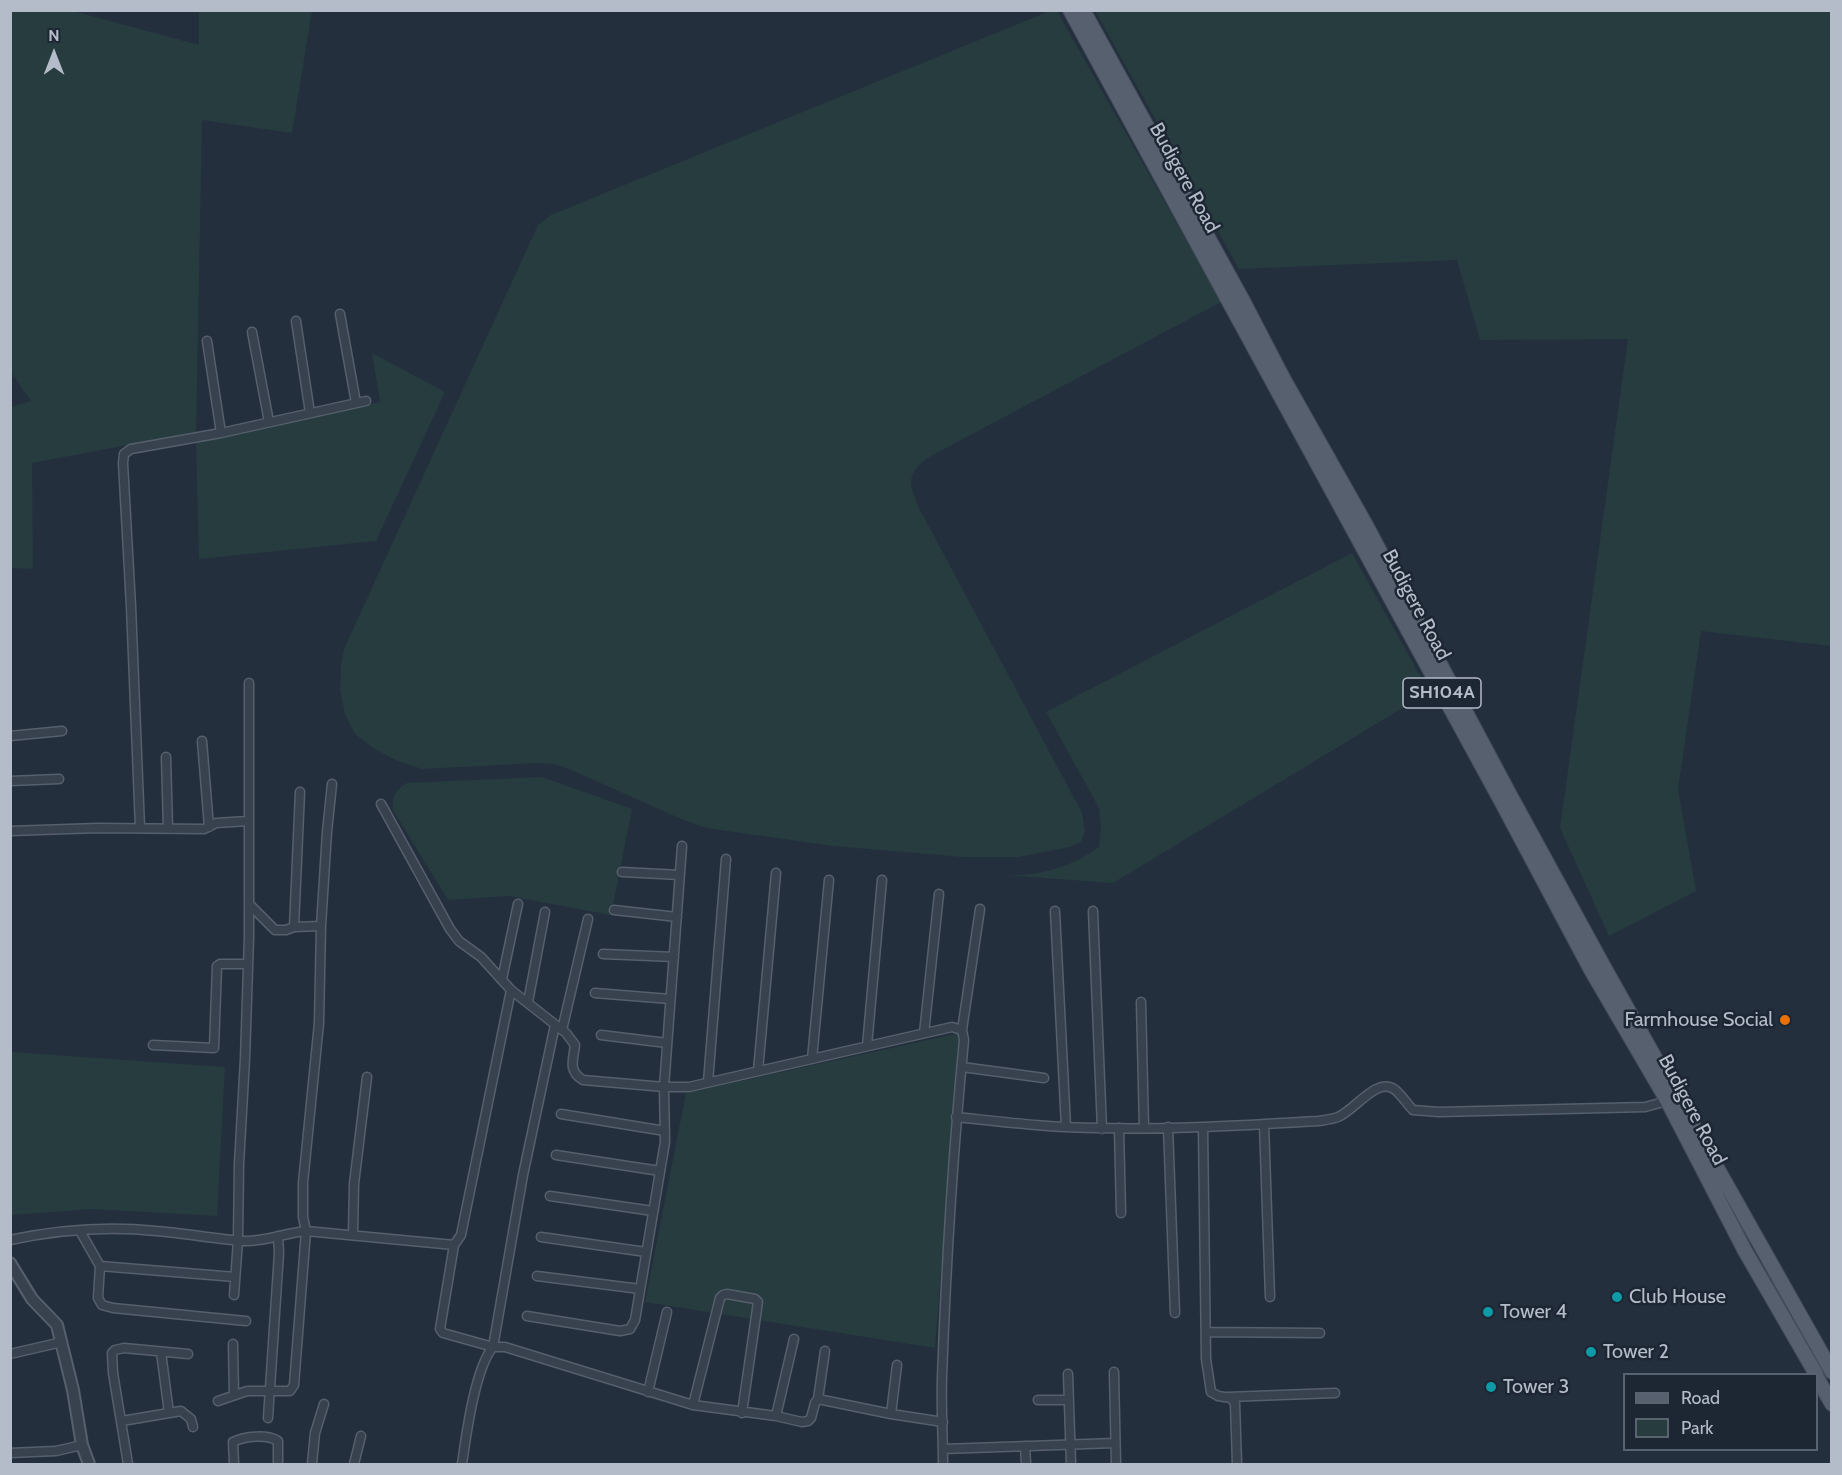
<!DOCTYPE html>
<html>
<head>
<meta charset="utf-8">
<style>
  body { margin:0 }
  #map { position:relative; width:1842px; height:1475px; overflow:hidden; background:#242f3e; font-family:Cabin,sans-serif }
  canvas { display:block }
  .frame { position:absolute; inset:0; border:12px solid #b4bcc9; pointer-events:none }
  .legend { position:absolute; left:1623px; top:1373px; width:195px; height:78px; box-sizing:border-box; background:#1d2633; border:2px solid #59626f; margin:0; padding:8px 10px; list-style:none; font-size:18px; color:#b4bcc9 }
  .legend li { display:flex; align-items:center; gap:12px; height:30px }
  .legend b { width:30px; border:2px solid #59626f }
  .north { position:absolute; left:24px; top:24px; width:60px; height:60px; -webkit-text-stroke:4px #1d2633; paint-order:stroke; rotate:0deg; font-size:16px; font-weight:700; line-height:24px; text-align:center; color:#b4bcc9 }
  .north::after { content:''; display:block; margin:auto; width:21px; height:27px; background:#b4bcc9; clip-path:polygon(50% 0,100% 100%,50% 72%,0 100%) }
</style>
</head>
<body>
<div id="map">
<canvas width="1842" height="1475"></canvas>
<div class="frame"></div>
<ul class="legend">
<li><b style="height:8px;background:#56606e"></b>Road</li>
<li><b style="height:16px;background:#263c3f"></b>Park</li>
</ul>
<div class="north">N</div>
</div>
<script>
const c = document.querySelector('canvas').getContext('2d');
c.lineJoin = 'round';
function fill(path, color) { c.fillStyle = color; c.fill(path, 'evenodd'); }
function stroke(path, color, width, dash) { c.strokeStyle = color; c.lineWidth = width; c.lineCap = dash ? 'butt' : 'round'; c.setLineDash(dash || []); c.stroke(path); }
function label(font, color, halo, rows, align = 'center') {
  c.font = font + ' Cabin,sans-serif'; c.lineWidth = 5; c.setLineDash([]); c.textBaseline = 'middle'; c.strokeStyle = halo; c.fillStyle = color; for (const [text, x, y, turn = 0] of rows) {
    c.save(); c.translate(x, y); c.rotate((+turn || 0) * Math.PI / 180); c.textAlign = isNaN(turn) ? turn : align; if (halo) c.strokeText(text, 0, 0); c.fillText(text, 0, 0); c.restore();
  }
}
fill(new Path2D(`
  M11,10l62,1 126,34v-34h113l-20,122 -90,-13 -6,312 -164,31 1,106 -23,-1 1,-161 20,-6 -20,-29z
  M1052,10l5,1 164,291 -292,155c-23,17 -20,25 -11,49l164,307 3,19 -4,10 -11,5 -51,10h-56l-130,-11 -127,-18 -27,-10 -110,-49 -15,-5 -16,-1 -116,6 -24,-8 -25,-13 -18,-14 -10,-20 -5,-24 1,-24 3,-17 194,-424 13,-10z
  M1095,11h736v635l-130,-15 -23,158 18,102 -87,45 -49,-108 68,-489 -148,1 -23,-80 -218,9z
  M372,353l73,39 -69,149 -177,18 -3,-116 184,-41z
  M1352,553l77,139 -316,191 -110,-8c35,2 67,-7 96,-28l2,-22 -2,-17 -53,-96z
  M542,777l90,32 -21,106 -102,-19 -61,4 -55,-90c-2,-12 3,-21 14,-27z
  M960,1033l-25,315 -290,-46 41,-209z
  M11,1052l214,15 -8,149 -126,-7 -79,6z`), '#263c3f');
const minor = new Path2D(`
  M340,314l16,89
  M296,321l14,92
  M252,332l17,90
  M207,341l14,92
  M10,736l52,-5
  M202,741l7,86
  M166,757l2,71
  M10,781l49,-2
  M381,804l69,125 9,12 22,16 30,33 55,43 9,12c-2,16 -7,26 8,35l81,7h25l263,-60 10,3 2,10c-11,112 -18,225 -22,338 -1,28 1,58 1,86
  M140,828l-9,-222 -8,-143 1,-9 7,-5 90,-16 145,-32
  M10,831l88,-3 106,1 12,-6 32,-2
  M622,872l58,3
  M249,904l26,26h11l8,-3 27,-1
  M614,910l63,7
  M1055,911l11,216
  M1093,911l9,218
  M294,927l6,-135
  M603,954l71,3
  M502,979l16,-75
  M595,993l75,6
  M528,1002l17,-90
  M1141,1002l3,126
  M562,1030l26,-111
  M962,1030l18,-121
  M924,1033l15,-139
  M601,1035l66,8
  M153,1045l61,3 3,-82 3,-2h28
  M867,1046l15,-166
  M812,1059l17,-179
  M962,1067l82,11
  M758,1071l18,-198
  M708,1082l18,-223
  M561,1114l104,17
  M956,1117c48,5 95,11 143,11 73,2 147,-3 220,-7 6,-1 14,-2 19,-4 17,-7 39,-40 56,-28 7,5 13,15 19,21l26,2 206,-5 26,-7
  M1264,1124l6,173
  M1168,1127l7,186
  M1203,1127l3,232 5,33 7,4 13,2 4,5 2,61
  M1119,1128l2,85
  M556,1155l104,16
  M550,1196l103,15
  M80,1231l20,35 -2,32 4,7 11,3 133,13
  M353,1235l1,-51 13,-107
  M541,1237l105,15
  M10,1240c47,-10 98,-14 146,-9 29,2 58,8 87,10 21,1 42,-8 63,-10l148,14 7,-10 50,-245
  M454,1245l-14,84 3,4 50,14 30,-172 32,-150
  M100,1266l135,11
  M537,1276l103,13
  M234,1295l4,-55 1,-76 6,-105 4,-122v-254
  M527,1316l93,15 10,-2 5,-9 30,-178 -1,-55 18,-241
  M1206,1332l114,1
  M233,1344l1,51
  M161,1352l8,61
  M10,1354l52,-12
  M1114,1372l2,92
  M1068,1374l3,90
  M648,1392l19,-80
  M1227,1397l108,-4
  M818,1399l7,-48
  M1038,1400h31
  M218,1401l29,-10h43l4,-6 12,-154 -3,-14v-34l16,-160 2,-97 6,-94 5,-48
  M693,1405l27,-107 3,-3 4,-1 28,5 3,3 -16,111
  M891,1414l6,-49
  M776,1416l18,-77
  M268,1418l11,-165 -1,-17
  M122,1421l59,-10 10,8 2,8
  M1025,1446l1,18
  M943,1449l172,-6
  M10,1453l46,-2 26,-6
  M128,1464l-15,-91 -1,-20 3,-3 9,-2 64,6
  M234,1464l-1,-22c12,-6 34,-8 45,-1v23
  M312,1464l3,-31 9,-29
  M354,1464l7,-28
  M462,1464c4,-28 13,-96 31,-117h12l188,58 83,11 26,6 6,-1 3,-3 4,-15 3,-4 73,15 52,8`);
const tertiary = new Path2D(`
  M10,1263l22,36 25,26 16,65 9,55 7,19`);
const primary = new Path2D(`
  M1070,10l431,791 90,169 77,132 77,149 71,123
  M1083,10l159,289 41,79 84,149 143,268 94,172 228,405
  M1816,1376l16,28`);
stroke(minor, '#565f6c', 11);
stroke(tertiary, '#565f6c', 14);
stroke(primary, '#414a57', 16);
stroke(minor, '#38414e', 8);
stroke(tertiary, '#38414e', 10);
stroke(primary, '#56606e', 14);
for (const [x, y, r, color] of [
  [1785,1020,6,"#e8710a"],
  [1617,1297,6,"#0f9aa8"],
  [1488,1312,6,"#0f9aa8"],
  [1591,1352,6,"#0f9aa8"],
  [1491,1387,6,"#0f9aa8"]
]) { const dot = new Path2D(); dot.arc(x, y, r, 0, 2 * Math.PI); c.fillStyle = color; c.fill(dot); stroke(dot, '#1d2633', 2); }
for (const [x, y, w] of [
  [1442,693,78]
]) { const box = new Path2D(); box.roundRect(x - w / 2, y - 15, w, 30, 4.5); c.fillStyle = '#1d2633'; c.fill(box); stroke(box, '#b4bcc9', 1.5); }
label('bold 18px', '#b4bcc9', null, [
  ["SH104A",1442,693]
]);
label('20px', '#b4bcc9', '#1d2633', [
  ["Budigere Road",1184,178,61],
  ["Budigere Road",1416,605,62],
  ["Budigere Road",1692,1110,62]
]);
label('20px', '#b4bcc9', '#1d2633', [
  ["Farmhouse Social",1773,1020,"right"],
  ["Club House",1629,1297],
  ["Tower 4",1500,1312],
  ["Tower 2",1603,1352],
  ["Tower 3",1503,1387]
], 'left');
</script>
</body>
</html>
